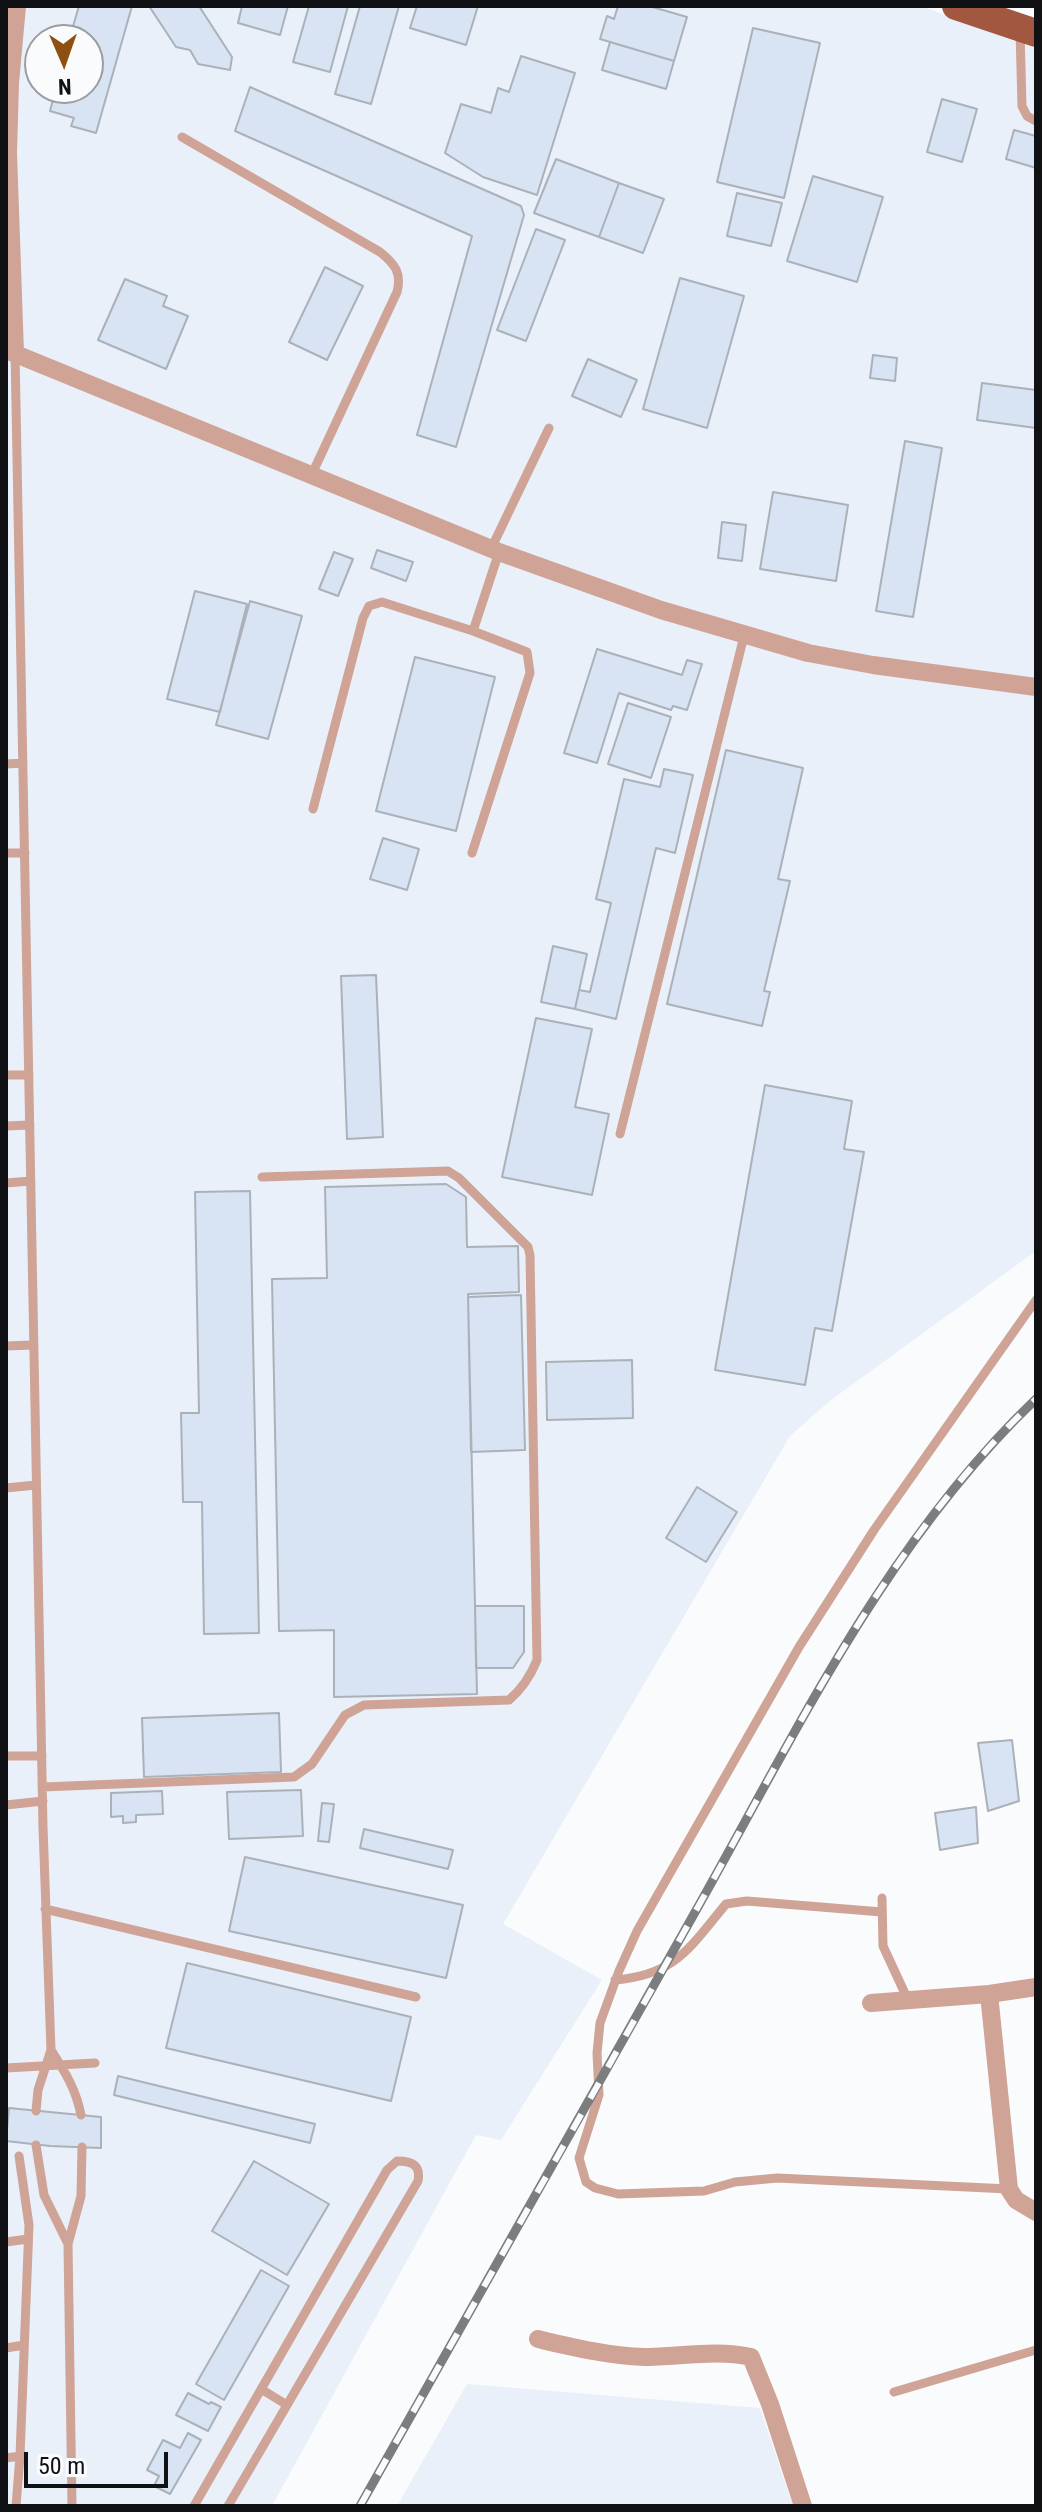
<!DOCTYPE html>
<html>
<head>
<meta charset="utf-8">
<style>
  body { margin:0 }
  #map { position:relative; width:1042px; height:2512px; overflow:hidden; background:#fafbfd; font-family:"Roboto Condensed",sans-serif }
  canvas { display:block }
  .frame { position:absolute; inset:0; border:8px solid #0f1114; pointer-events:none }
  .north { position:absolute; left:24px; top:24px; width:80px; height:80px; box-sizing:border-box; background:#fafbfd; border:2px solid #9c9da0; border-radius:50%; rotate:178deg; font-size:22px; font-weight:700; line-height:32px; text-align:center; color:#0f1114 }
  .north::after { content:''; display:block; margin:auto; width:28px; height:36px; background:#8d5011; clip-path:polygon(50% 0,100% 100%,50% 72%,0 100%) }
  .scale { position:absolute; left:24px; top:2452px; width:144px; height:36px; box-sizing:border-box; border:4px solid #0f1114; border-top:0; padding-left:10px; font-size:24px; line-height:28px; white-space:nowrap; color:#0f1114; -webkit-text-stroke:6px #fafbfd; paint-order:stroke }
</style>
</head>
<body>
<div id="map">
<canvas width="1042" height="2512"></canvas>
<div class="frame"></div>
<div class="north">N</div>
<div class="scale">50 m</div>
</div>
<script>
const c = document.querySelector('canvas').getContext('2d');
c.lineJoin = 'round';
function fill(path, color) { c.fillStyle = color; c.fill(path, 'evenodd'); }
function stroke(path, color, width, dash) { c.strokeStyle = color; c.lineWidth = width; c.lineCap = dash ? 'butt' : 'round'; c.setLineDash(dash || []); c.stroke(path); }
fill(new Path2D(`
  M6,6h915l115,43v1202l-205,149 -41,36 -287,488 99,56 -101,160 -25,-5 -204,371h-266zM40,40h48v48h-48z
  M467,2384l293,24 33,98h-396z`), '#eaf0f9');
const building = new Path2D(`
  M79,6h53l-36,127 -25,-7 3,-8 -24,-7 6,-23h32v-48h-19z
  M149,6h50l33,51 -2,13 -32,-6 -8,-14 -14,-3z
  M242,6h46l-8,29 -42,-12z
  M309,6h39l-18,66 -37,-10z
  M360,6h39l-28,98 -36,-10z
  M417,6h61l-12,39 -56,-17z
  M618,6h31l38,11 -13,44 -74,-22 7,-23 7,3z
  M753,28l67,15 -36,155 -67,-16z
  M610,42l64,19 -8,28 -64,-19z
  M521,56l54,17 -38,122 -54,-18 -38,-24 16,-49 30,9 7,-25 11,4z
  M250,87l271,119 3,9 -68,232 -39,-12 55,-199 -237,-105z
  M942,99l35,10 -15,53 -35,-10z
  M1014,130l22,6v32l-30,-9z
  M556,159l63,24 -20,54 -65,-24z
  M813,176l70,21 -26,85 -70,-21z
  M619,183l45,16 -21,54 -44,-16z
  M737,193l45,10 -11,43 -44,-10z
  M536,229l29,11 -39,101 -29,-11z
  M325,267l38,19 -36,74 -38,-18z
  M680,278l64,18 -37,132 -64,-19z
  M125,279l42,17 -4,10 25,10 -22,53 -68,-29z
  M873,355l24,3 -2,23 -25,-3z
  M588,359l49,21 -16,37 -49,-21z
  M982,383l54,7v38l-59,-8z
  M905,441l37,7 -29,169 -37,-6z
  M773,492l75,13 -12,76 -76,-12z
  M722,522l24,3 -4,36 -24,-3z
  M377,550l36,12 -7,19 -35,-13z
  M334,552l19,7 -15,37 -19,-7z
  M195,591l52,13 -27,108 -53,-13z
  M250,601l52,15 -34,123 -52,-14z
  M597,649l85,26 5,-15 15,4 -15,46 -14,-4 -2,4 -52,-17 -22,70 -33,-10z
  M415,657l80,20 -39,154 -80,-20z
  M628,703l43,14 -20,61 -43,-14z
  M726,750l77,18 -25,111 12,2 -26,110 6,1 -8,34 -95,-22z
  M664,769l29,6 -18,78 -19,-5 -40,171 -41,-10 4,-19 11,2 21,-89 -15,-4 28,-120 36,8z
  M383,838l36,11 -12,41 -37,-11z
  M553,946l34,8 -12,55 -34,-7z
  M376,975l7,162 -36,2 -6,-163z
  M536,1018l56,11 -17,78 34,7 -17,81 -90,-18z
  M765,1085l87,16 -8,48 20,3 -32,179 -17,-3 -10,57 -90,-15z
  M446,1184l20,13 1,50 51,-1 1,46 -51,2 9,400 -143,3v-67l-55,1 -7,-352 55,-1 -2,-91z
  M250,1191l9,442 -55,1 -2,-132h-19l-2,-89h18l-4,-221z
  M521,1295l4,155 -54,2 -3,-155z
  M632,1360l1,58 -86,2 -1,-58z
  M697,1487l40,25 -31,50 -40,-24z
  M475,1606h49v46l-11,16h-37z
  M279,1713l2,59 -137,5 -2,-59z
  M1012,1740l7,61 -31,10 -10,-68z
  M301,1790l2,46 -74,3 -2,-47z
  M162,1791l1,23 -27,1v7l-13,1v-7l-12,1v-24z
  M322,1803l12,1 -5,38 -11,-1z
  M976,1807l2,36 -38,7 -5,-37z
  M364,1829l89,21 -5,19 -88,-21z
  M245,1857l218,48 -17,73 -217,-47z
  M187,1963l224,54 -20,84 -225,-53z
  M118,2076l197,48 -5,19 -196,-48z
  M9,2108l92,9v31l-51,-2 -44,-5z
  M254,2161l75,43 -42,71 -75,-44z
  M261,2270l28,16 -65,114 -28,-16z
  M188,2393l21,11 2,-2 10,5 -13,24 -32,-16z
  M188,2433l13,7 -31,54 -16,-8 5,-10 -12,-6 16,-30 17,8z`);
fill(building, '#d8e3f3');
stroke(building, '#abb1b9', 2);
stroke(new Path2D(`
  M1020,31l2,75 5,10 9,5
  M182,137l198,115c15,12 22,21 17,40l-85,182
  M15,353l28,1474 8,223 -13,40 -2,21
  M491,549l58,-121
  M6,764l17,-1
  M313,809l50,-191 6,-12 13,-4 91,29
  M6,853h19
  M472,853l58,-180 -3,-21 -54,-21 26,-79
  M6,1075h23
  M6,1126l24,-1
  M620,1134l124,-498
  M6,1183l25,-2
  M6,1346l27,-1
  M6,1488l30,-3
  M6,1756h36
  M42,1787l252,-10 18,-13 33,-49 19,-10 145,-5c13,-11 22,-25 28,-40l-7,-405 -2,-8 -69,-69 -11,-7 -186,6
  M6,1805l37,-4
  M882,1898l1,48 25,54
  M45,1909l371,88
  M615,1980c61,-5 75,-33 111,-76l21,-3 135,11
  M51,2050c14,22 25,39 30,65
  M6,2068l89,-5
  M36,2145l8,50 24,49
  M1009,2189l-232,-11 -42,4 -31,9 -86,3 -23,-6 -9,-6 -7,-24 20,-63 -2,-42 3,-30 19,-52 18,-40 162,-284 75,-117 162,-230
  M6,2242l22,-3
  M6,2348l18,-3
  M261,2389l26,16
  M894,2392l142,-42
  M6,2458l14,-2
  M16,2506l4,-50 9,-231 -10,-69
  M72,2506l-4,-262 13,-48 1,-49
  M194,2506l193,-336 10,-9c15,0 24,4 21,20l-190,325`), '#cfa395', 9);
stroke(new Path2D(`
  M6,350l493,202 162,58 147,43 65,12 163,22
  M15,353l-7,-200 2,-70 7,-77
  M989,1994l20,195 7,11 20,12
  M871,2003l118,-9 47,-7
  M538,2339c34,8 71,17 106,18 35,0 73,-8 107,0l19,47 33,102`), '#cfa395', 18);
stroke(new Path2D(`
  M956,6l80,27`), '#a25740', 28);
const rail = new Path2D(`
  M360,2506c111,-197 223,-394 334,-592 101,-179 191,-371 342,-515`);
stroke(rail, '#7b7d7f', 9);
stroke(rail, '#fafbfd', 6, [18]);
</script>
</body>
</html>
